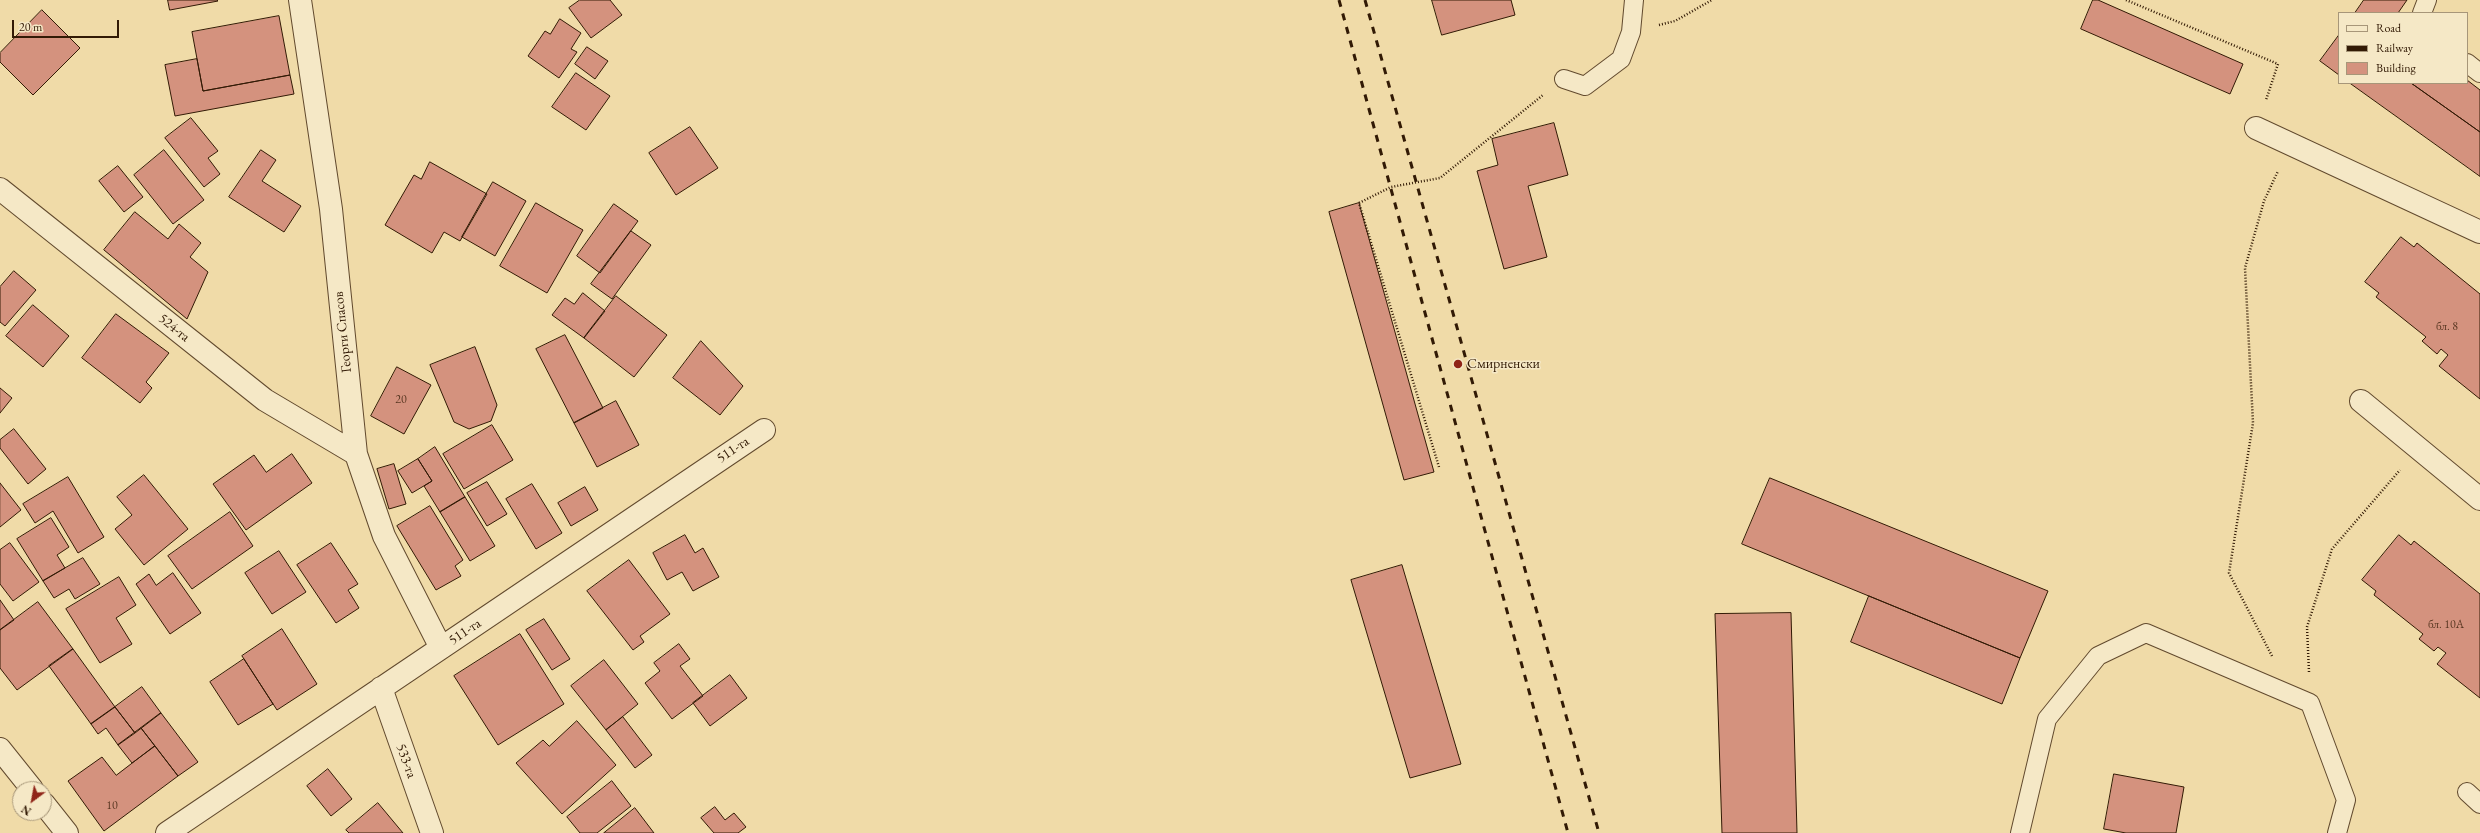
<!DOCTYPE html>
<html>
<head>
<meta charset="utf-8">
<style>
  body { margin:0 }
  #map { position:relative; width:2480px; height:833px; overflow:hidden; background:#f0dba8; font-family:"EB Garamond",serif }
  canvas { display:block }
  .legend { position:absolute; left:2338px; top:12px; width:130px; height:72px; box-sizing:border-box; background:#f5e8c6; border:1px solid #a79679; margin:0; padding:5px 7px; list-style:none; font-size:12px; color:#321a05 }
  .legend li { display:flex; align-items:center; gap:8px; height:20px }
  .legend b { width:20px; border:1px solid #a79679 }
  .north { position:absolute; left:12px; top:781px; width:40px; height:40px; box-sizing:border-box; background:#f5e8c6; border:1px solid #a79679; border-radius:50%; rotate:212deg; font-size:11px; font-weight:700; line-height:16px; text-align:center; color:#321a05 }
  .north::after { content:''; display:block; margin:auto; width:14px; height:18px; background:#8f2418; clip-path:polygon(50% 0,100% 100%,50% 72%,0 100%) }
  .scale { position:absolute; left:12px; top:20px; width:107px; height:18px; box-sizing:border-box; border:2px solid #321a05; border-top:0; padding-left:5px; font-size:12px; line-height:14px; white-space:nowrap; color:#321a05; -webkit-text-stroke:3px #f5e8c6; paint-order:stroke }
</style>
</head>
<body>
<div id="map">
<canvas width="2480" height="833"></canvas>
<ul class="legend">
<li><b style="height:5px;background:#f5e8c6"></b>Road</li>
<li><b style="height:5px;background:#321a05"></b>Railway</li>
<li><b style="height:11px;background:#d4927e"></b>Building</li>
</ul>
<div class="north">N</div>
<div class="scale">20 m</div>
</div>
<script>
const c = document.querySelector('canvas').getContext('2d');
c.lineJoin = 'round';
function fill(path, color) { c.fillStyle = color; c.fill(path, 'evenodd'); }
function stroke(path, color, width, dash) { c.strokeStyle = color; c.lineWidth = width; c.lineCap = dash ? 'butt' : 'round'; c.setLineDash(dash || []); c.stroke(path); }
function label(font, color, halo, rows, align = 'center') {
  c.font = font + ' "EB Garamond",serif'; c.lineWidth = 3; c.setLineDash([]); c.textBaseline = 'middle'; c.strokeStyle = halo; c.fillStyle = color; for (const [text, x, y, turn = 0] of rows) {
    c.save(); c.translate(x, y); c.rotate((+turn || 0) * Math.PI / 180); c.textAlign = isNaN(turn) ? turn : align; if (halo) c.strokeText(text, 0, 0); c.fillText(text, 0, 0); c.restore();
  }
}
const building = new Path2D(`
  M168,0h49l1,1 -48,9z
  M580,0h30l12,15 -31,23 -22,-30z
  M1432,0h79l4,15 -73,20z
  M2093,0h5l145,64 -13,30 -149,-65z
  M2364,0h43l-9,13h-43z
  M42,10l38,38 -47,47 -33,-33v-9z
  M279,16l11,59 -87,16 -11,-59z
  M560,19l21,14 -10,16 6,3 -18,26 -31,-22 17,-25 5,3z
  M2339,35v40l-19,-14z
  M587,47l21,14 -13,18 -20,-15z
  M197,59l6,32 87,-16 4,19 -119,22 -10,-51z
  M576,73l34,23 -24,34 -34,-23z
  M2467,80l13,10v42l-69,-49h56z
  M2350,83h61l69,49v44z
  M191,118l27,33 -10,7 12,16 -16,13 -39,-49z
  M1554,123l14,52 -40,11 19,71 -43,12 -27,-98 21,-6 -6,-26z
  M690,127l28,41 -42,27 -27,-42z
  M164,150l40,50 -31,24 -39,-49z
  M261,150l15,10 -14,21 39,25 -17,26 -55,-35z
  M430,162l57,32 -27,47 -16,-9 -12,21 -47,-28 29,-50 7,4z
  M118,166l25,31 -19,15 -25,-31z
  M493,182l33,19 -31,55 -33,-19z
  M536,203l47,27 -36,63 -47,-27z
  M1359,203l75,269 -30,8 -75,-268z
  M614,204l24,17 -38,52 -23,-17z
  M135,212l33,27 11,-15 22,19 -11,14 18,15 -21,47 -83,-69z
  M631,231l20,14 -39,54 -21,-15z
  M2401,237l13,10 3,-4 63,51v105l-41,-33 9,-11 -7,-6 -4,5 -15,-13 4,-4 -50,-40 3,-4 -14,-11z
  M14,271l22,19 -31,36 -5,-4v-35z
  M583,293l22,18 -21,27 -32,-23 13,-17 9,6z
  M616,296l51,39 -33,42 -50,-39z
  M33,305l36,31 -26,31 -37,-31z
  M116,314l53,39 -23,29 6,6 -12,15 -58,-45z
  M565,335l38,73 -29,15 -38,-74z
  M701,341l42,45 -23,29 -47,-37z
  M475,347l22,58 -6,16 -22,8 -15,-7 -24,-57z
  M397,367l34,18 -27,49 -33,-18z
  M0,388l12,10 -12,15z
  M616,401l23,44 -42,22 -23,-44z
  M492,425l21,35 -49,29 -21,-35z
  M14,429l32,40 -18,15 -28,-36v-8z
  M435,447l30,50 -25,15 -16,-26 8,-5 -14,-22z
  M292,454l20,29 -66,47 -33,-46 41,-29 12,17z
  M418,459l14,22 -20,12 -14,-22z
  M394,464l12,40 -17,5 -12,-40z
  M144,475l44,54 -44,36 -29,-36 17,-14 -15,-18z
  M68,477l36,60 -26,16 -25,-42 -18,12 -12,-19z
  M1770,478l278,113 -28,67 -278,-114z
  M487,482l20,32 -20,12 -20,-33z
  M0,483l21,27 -21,17z
  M532,484l30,49 -26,16 -30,-50z
  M585,487l13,23 -27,16 -13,-23z
  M465,497l30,49 -25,15 -30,-49z
  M430,506l33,54 -8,6 6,10 -25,14 -39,-64z
  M230,512l23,34 -61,43 -24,-33z
  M51,518l18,29 -12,8 8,13 -22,13 -26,-42z
  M685,535l10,18 8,-5 16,29 -26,14 -11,-19 -15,8 -14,-27z
  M2399,535l12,10 3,-4 66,53v104l-43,-34 9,-11 -8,-6 -4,4 -15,-12 4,-5 -49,-39 2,-4 -14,-11z
  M10,543l29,39 -26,19 -13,-17v-34z
  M331,543l27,41 -10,6 11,18 -23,15 -39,-58z
  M279,551l27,41 -34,22 -27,-41z
  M83,558l17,26 -25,15 -6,-10 -15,9 -11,-17z
  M629,560l41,54 -30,22 4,6 -11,8 -46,-59z
  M1402,565l59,199 -51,14 -59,-198z
  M173,573l28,40 -31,21 -34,-50 13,-10 7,11z
  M119,577l17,28 -20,13 16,26 -32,19 -34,-54z
  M1869,596l151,62 -18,46 -151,-62z
  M0,600l14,20 -14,10z
  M38,602l35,47 -56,41 -17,-22v-38z
  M1791,613l6,220h-75l-7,-219z
  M544,619l26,40 -18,11 -26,-40z
  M282,629l35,55 -40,26 -35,-54z
  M520,634l44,70 -66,41 -44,-69z
  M679,644l11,15 -10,7 23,30 -31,23 -27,-36 15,-12 -6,-8z
  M73,649l42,58 -24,17 -42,-58z
  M244,659l29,45 -35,21 -28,-43z
  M604,660l34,44 -32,26 -35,-44z
  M730,675l17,23 -37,28 -17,-23z
  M142,687l19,26 -26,20 -20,-26z
  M115,707l20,26 -17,12 -12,-17 -8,6 -7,-10z
  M161,713l37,49 -20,14 -37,-48z
  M623,717l29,38 -17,13 -29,-38z
  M577,721l39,44 -54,49 -46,-51 27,-23 6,6z
  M141,728l14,18 -23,17 -14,-18z
  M155,746l23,30 -74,55 -36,-50 34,-24 14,18z
  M328,769l24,30 -21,17 -24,-30z
  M2114,774l70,13 -8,46h-50l-22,-4z
  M612,781l19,25 -34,27h-17l-13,-16z
  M378,803l25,30h-54l-3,-3z
  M715,807l10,13 9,-7 12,14 -8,6h-24l-13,-15z
  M635,808l19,25h-50z`);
fill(building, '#d4927e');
stroke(building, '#321a05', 1);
const service = new Path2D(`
  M2422,13l5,-13
  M2467,63l13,10
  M1564,79l21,7 36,-27 10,-27 3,-32
  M2467,792l13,12
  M2020,833l27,-114 51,-63 48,-23 164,70 36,97 -9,33`);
const minor = new Path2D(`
  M300,0l31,209 25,245 28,82 57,112
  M2256,128l224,104
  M0,189l265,211 91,54
  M2361,401l119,98
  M381,688l51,145
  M0,749l32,40
  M44,804l23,29
  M167,833l597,-403`);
stroke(service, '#624a2e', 20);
stroke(minor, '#624a2e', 24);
stroke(new Path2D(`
  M2126,0l152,64 -12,36
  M1659,25l16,-4 37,-21
  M1439,467l-80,-264 32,-16 49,-9 103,-83
  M2272,656l-43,-83 24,-150 -8,-155 19,-67 14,-30
  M2309,672l-2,-45 25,-78 68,-79`), '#321a05', 2.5, [1, 2]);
stroke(service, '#f5e8c6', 18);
stroke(minor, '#f5e8c6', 22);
stroke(new Path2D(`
  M1339,0l229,833
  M1365,0l234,833`), '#321a05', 3, [7, 7]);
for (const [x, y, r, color] of [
  [1458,364,5,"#8f2418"]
]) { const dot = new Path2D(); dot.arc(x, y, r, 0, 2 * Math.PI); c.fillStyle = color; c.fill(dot); stroke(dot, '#f5e8c6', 1.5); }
label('12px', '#5a3823', null, [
  ["бл. 8",2447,327],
  ["20",401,400],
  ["бл. 10А",2446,625],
  ["10",112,806]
]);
label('14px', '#321a05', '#f5e8c6', [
  ["524-та",174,328,39],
  ["Георги Спасов",343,332,-96],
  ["511-та",733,450,-34],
  ["511-та",465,632,-34],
  ["533-та",406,761,70]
]);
label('14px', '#321a05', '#f5e8c6', [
  ["Смирненски",1467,364]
], 'left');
</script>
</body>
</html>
